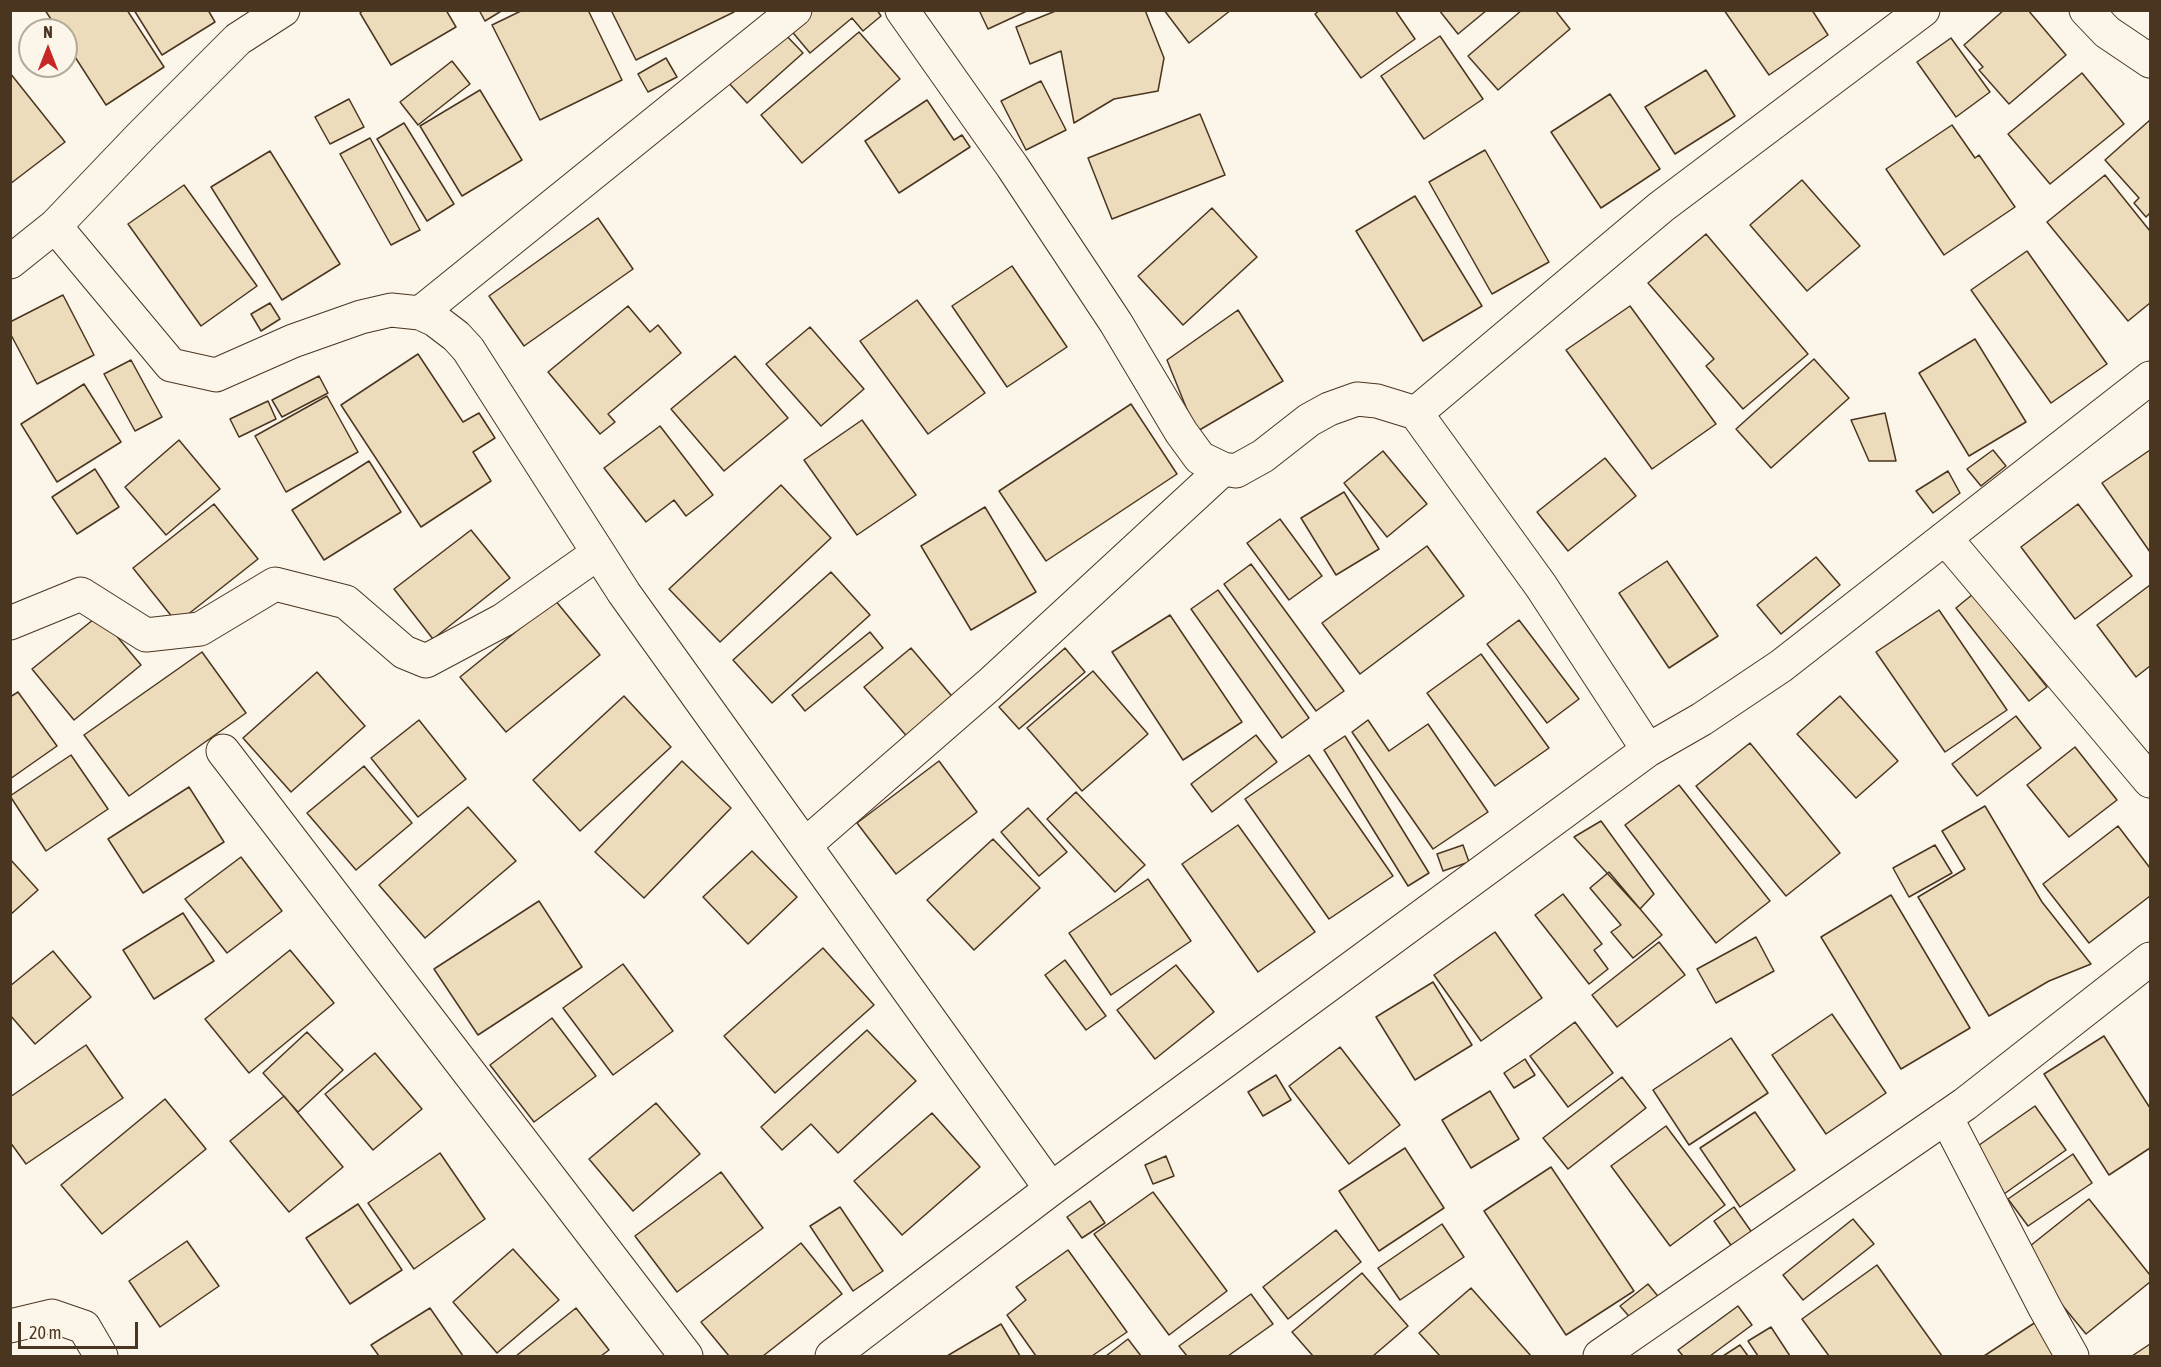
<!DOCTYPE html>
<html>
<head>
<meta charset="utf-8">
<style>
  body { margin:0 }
  #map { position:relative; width:2161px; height:1367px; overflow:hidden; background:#fbf6e9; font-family:"Asap Condensed",sans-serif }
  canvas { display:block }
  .frame { position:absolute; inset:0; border:12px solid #4a3520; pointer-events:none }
  .north { position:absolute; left:18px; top:18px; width:60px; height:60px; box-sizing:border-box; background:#fbf6e9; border:2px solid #b4a999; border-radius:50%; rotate:0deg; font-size:16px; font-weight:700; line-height:24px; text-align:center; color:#4a3520 }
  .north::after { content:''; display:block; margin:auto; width:21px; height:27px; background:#c62828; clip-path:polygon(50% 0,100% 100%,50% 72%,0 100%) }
  .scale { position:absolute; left:18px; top:1322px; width:120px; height:27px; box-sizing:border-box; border:3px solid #4a3520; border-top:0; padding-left:8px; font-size:18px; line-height:21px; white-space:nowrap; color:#4a3520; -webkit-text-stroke:4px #fbf6e9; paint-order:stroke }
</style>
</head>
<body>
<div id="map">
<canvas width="2161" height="1367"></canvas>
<div class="frame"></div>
<div class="north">N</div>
<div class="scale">20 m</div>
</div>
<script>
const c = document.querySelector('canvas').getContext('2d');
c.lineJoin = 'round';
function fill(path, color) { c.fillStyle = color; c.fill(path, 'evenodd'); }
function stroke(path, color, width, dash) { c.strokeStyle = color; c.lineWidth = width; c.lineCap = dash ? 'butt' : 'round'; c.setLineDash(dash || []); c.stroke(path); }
const building = new Path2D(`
  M45,10h82l37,57 -58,38 -40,-62v-13h-8z
  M134,10h74l7,12 -53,33z
  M364,10h82l10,17 -65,38 -31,-52z
  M479,10h24l-18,11z
  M523,10h65l34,70 -82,40 -48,-95z
  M611,10h122l1,2 -98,48z
  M810,10h67l4,6 -18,15 -11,-13 -42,35 -21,-25z
  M979,10h50l-41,19z
  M1058,10h87l19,48 -6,33 -44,8 -40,24 -13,-72 -31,13 -14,-37z
  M1164,10h67l-42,33z
  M1320,10h75l20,29 -54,39 -46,-64z
  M1439,10h48l-29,24z
  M1522,10h33l15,19 -72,61 -30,-34z
  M1724,10h88l16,25 -59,40z
  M2004,10h24l38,45 -57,49 -30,-34 4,-3 -19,-22z
  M782,31l21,22 -56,50 -20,-22z
  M859,32l41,47 -98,84 -41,-48z
  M1440,36l43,63 -59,40 -43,-63z
  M1951,38l39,54 -34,25 -39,-55z
  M666,58l11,19 -29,15 -10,-18z
  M452,61l18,23 -52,41 -18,-23z
  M1706,70l29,46 -60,38 -30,-47z
  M10,73l55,69 -55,42z
  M2082,73l42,51 -74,60 -42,-50z
  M1041,81l25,49 -40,20 -25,-49z
  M480,90l42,70 -60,36 -42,-70z
  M1610,94l50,75 -59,39 -50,-76z
  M349,99l15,28 -34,17 -15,-27z
  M927,100l27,40 8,-5 8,12 -71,46 -34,-52z
  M1200,114l25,61 -113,44 -24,-61z
  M2150,120v93l-4,4 -12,-14 5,-5 -34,-38z
  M404,123l50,81 -27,17 -50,-82z
  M1952,125l23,33 4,-3 36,52 -71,48 -58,-86z
  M370,138l50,92 -29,15 -51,-91z
  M1485,150l64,112 -57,32 -63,-112z
  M270,151l70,113 -58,36 -71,-113z
  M2105,175l45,56v72l-22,18 -81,-99z
  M1802,180l58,66 -53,45 -57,-66z
  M184,185l73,101 -56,40 -73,-102z
  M1415,196l67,110 -59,35 -67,-110z
  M1212,208l45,49 -74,68 -45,-49z
  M598,218l35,51 -109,77 -35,-50z
  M1706,234l102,120 -65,55 -37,-43 8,-7 -66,-76z
  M2027,251l80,113 -56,39 -80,-113z
  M1012,266l55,81 -60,40 -55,-81z
  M63,295l31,60 -57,29 -27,-51v-11z
  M917,300l68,93 -57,41 -68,-93z
  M270,303l10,16 -19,12 -10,-17z
  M628,306l22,26 8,-7 23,28 -73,61 7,8 -15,12 -52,-62z
  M1630,306l86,118 -64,45 -86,-119z
  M1238,310l45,71 -87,51 -29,-72z
  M810,327l54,62 -43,37 -55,-62z
  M1975,339l51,83 -57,34 -50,-83z
  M418,354l45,68 16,-9 16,25 -22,14 18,29 -70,46 -80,-122z
  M735,356l53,62 -64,53 -53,-62z
  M1814,359l35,39 -78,70 -35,-39z
  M131,360l31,57 -27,14 -31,-57z
  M319,376l9,17 -46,24 -10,-17z
  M84,384l37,58 -64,40 -36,-58z
  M327,396l31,56 -72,40 -31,-56z
  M268,401l8,18 -37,18 -9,-18z
  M1131,404l46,70 -131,87 -47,-70z
  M1885,413l11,48h-27l-18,-41z
  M862,420l54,75 -59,40 -53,-75z
  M660,426l53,69 -27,21 -12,-16 -28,22 -42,-54z
  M179,440l41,49 -54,46 -41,-48z
  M1993,450l13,16 -25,20 -14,-17z
  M2150,450v102l-48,-69z
  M1383,451l44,53 -40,33 -43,-54z
  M1605,458l31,38 -68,55 -31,-39z
  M369,461l32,51 -77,48 -32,-50z
  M95,469l24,38 -42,27 -25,-37z
  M1948,471l12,22 -27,20 -17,-22z
  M781,485l50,53 -111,104 -51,-53z
  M1344,492l35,57 -43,26 -35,-57z
  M214,504l44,55 -81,64 -44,-55z
  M2078,504l54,72 -57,43 -54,-72z
  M985,507l51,85 -65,38 -50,-84z
  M1280,519l42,57 -33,24 -42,-57z
  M471,530l39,48 -77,61 -39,-50z
  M1427,546l37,50 -104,78 -38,-51z
  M1816,557l24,28 -59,49 -24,-29z
  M1667,561l51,75 -49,32 -50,-75z
  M1251,564l93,127 -28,20 -92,-127z
  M831,572l39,43 -98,88 -39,-43z
  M2150,585v81l-14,11 -39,-52z
  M1218,590l91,128 -27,20 -91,-129z
  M1973,594l74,93 -18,14 -73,-93z
  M555,600l45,55 -94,77 -46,-55z
  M1939,610l68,100 -62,42 -69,-100z
  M99,615l42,50 -67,55 -42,-51z
  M1170,615l72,107 -59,38 -71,-108z
  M1519,620l60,79 -32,24 -60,-79z
  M870,632l13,16 -78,63 -13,-16z
  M911,648l45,53 -46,39 -46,-53z
  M1065,648l20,24 -66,57 -20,-22z
  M202,652l44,61 -117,83 -45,-61z
  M1481,654l68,94 -54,38 -68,-93z
  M1093,671l55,63 -66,57 -55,-63z
  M317,672l48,54 -74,66 -48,-54z
  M18,692l39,54 -47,33v-82z
  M624,696l47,51 -91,84 -47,-51z
  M1840,696l58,65 -42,37 -59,-64z
  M2016,716l25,32 -64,48 -25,-32z
  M419,720l47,59 -48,38 -47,-59z
  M1368,720l21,31 39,-27 60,88 -55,37 -81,-117z
  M1256,735l21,27 -65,50 -21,-28z
  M1345,736l84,137 -21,13 -84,-136z
  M1750,743l90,110 -54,43 -90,-110z
  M2075,747l42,53 -48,37 -42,-52z
  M71,755l37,54 -62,42 -36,-55z
  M1309,755l84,121 -64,43 -84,-120z
  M682,761l49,47 -87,90 -49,-46z
  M939,761l38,51 -81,62 -39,-51z
  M364,766l48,57 -56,47 -49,-57z
  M1679,785l91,116 -54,42 -91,-118z
  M189,787l35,55 -81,51 -35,-54z
  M1076,792l69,73 -30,27 -68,-73z
  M1985,806l57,96 49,62 -42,17 -60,35 -71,-119 47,-28 -23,-38z
  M468,807l48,54 -91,77 -46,-53z
  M1028,808l39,44 -28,24 -38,-44z
  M1601,821l53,73 -14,15 -66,-72z
  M1238,825l77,107 -57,40 -76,-108z
  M2118,826l32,42v28l-61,47 -46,-59z
  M993,839l47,49 -66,62 -47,-50z
  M1463,845l6,17 -26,9 -6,-17z
  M1935,845l17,28 -43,24 -16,-29z
  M752,851l45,46 -49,47 -45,-47z
  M241,857l41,54 -55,42 -42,-54z
  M10,859l28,31 -28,25z
  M1609,872l53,63 -29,23 -22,-26 10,-7 -31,-37z
  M1148,879l43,62 -80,54 -42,-62z
  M1563,894l39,50 -8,6 14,19 -19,15 -54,-69z
  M1891,895l79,133 -69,41 -80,-132z
  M539,901l43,66 -104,68 -44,-66z
  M183,913l31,48 -60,38 -31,-49z
  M1495,932l47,66 -61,43 -47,-66z
  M1756,937l18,34 -58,32 -19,-34z
  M1659,942l26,33 -68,52 -25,-32z
  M823,948l51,57 -99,88 -51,-57z
  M290,950l44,53 -85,70 -44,-54z
  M53,951l38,46 -56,47 -25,-29v-29z
  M1065,960l41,56 -20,14 -41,-55z
  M623,964l50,67 -60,44 -50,-67z
  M1176,965l38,47 -59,47 -38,-49z
  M1433,982l39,63 -57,35 -39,-63z
  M1832,1014l54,79 -60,41 -54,-79z
  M552,1018l44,58 -62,46 -44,-57z
  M1575,1022l38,51 -45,34 -38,-51z
  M867,1030l49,51 -78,72 -27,-29 -29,26 -21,-23z
  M307,1032l36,38 -45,42 -35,-39z
  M2104,1036l46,72v40l-41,27 -65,-101z
  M1731,1038l37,55 -79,52 -36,-55z
  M86,1045l37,53 -97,66 -16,-22v-45z
  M1340,1047l60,78 -51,39 -60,-78z
  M375,1053l47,56 -49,41 -48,-56z
  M1525,1059l10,16 -21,13 -10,-15z
  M1276,1075l15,25 -28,16 -15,-24z
  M1622,1077l24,31 -78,61 -25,-31z
  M1490,1091l29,48 -48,29 -29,-48z
  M284,1096l59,71 -54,45 -59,-71z
  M165,1099l41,50 -104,85 -41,-49z
  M656,1103l44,51 -67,57 -44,-52z
  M2035,1106l31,44 -62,44 -32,-44z
  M1755,1112l40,58 -55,37 -40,-59z
  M932,1113l48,54 -78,68 -48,-54z
  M1666,1126l59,79 -55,41 -59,-80z
  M1405,1148l39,60 -65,43 -40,-60z
  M440,1153l45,66 -71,50 -46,-66z
  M2073,1154l19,29 -64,43 -20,-27z
  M1166,1156l8,20 -21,8 -8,-19z
  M1551,1167l83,124 -68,44 -82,-124z
  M721,1172l42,56 -86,64 -42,-56z
  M1153,1192l74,99 -58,44 -75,-101z
  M2089,1199l61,76v7l-64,52 -66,-80z
  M1090,1201l15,22 -23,15 -15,-21z
  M358,1204l44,66 -52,34 -44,-66z
  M840,1207l43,64 -30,20 -43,-65z
  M1734,1207l19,27 -20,14 -19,-27z
  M1853,1219l21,25 -71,56 -20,-25z
  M1442,1224l22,33 -64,43 -22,-32z
  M1336,1230l25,32 -73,57 -25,-32z
  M187,1241l32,45 -59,41 -31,-46z
  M801,1243l41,51 -79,62h-34l-28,-34z
  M513,1249l46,51 -62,53 -44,-51z
  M1068,1250l59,82 -35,24h-56l-29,-41 19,-15 -10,-13z
  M1877,1265l65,91h-113l-27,-37z
  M1362,1273l46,53 -35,30h-60l-21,-24z
  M1648,1284l13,16 -27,22 -14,-16z
  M1471,1288l60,68h-91l-21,-23z
  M1251,1294l22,30 -45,32h-41l-8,-10z
  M1738,1306l14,19 -42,31h-27l-5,-6z
  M430,1308l33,48h-84l-8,-11z
  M576,1308l33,42 -8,6h-85z
  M2039,1320l25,36h-80z
  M1001,1324l19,32h-73z
  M1771,1327l19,29h-32l-10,-15z
  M1128,1339l13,17h-35z
  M2150,1344v12h-18z
  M1740,1345l8,11h-25z`);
fill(building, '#ecdcbc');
stroke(building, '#4a3520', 1.5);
const minor = new Path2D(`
  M902,10l110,156 104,157 65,109 19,26 23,11 13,2 27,-15 46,-36 20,-11 28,-10 20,2 39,12 125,173 107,164
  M2086,10l21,22 43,29
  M55,226l116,139 45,10 77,-34 68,-24 30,-7 29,3 15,7 21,16 12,13 156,244 427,596
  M10,262l45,-36 86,-90 97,-97 45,-29
  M420,313l375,-303
  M1416,413l245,-206 262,-197
  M1946,539l204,242
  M10,623l71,-29 65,41 54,-6 75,-45 71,18 58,50 22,9 77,-41 95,-67
  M223,751l463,605
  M805,845l184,-160 234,-216
  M1946,1117l99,191 27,48
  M10,1326l42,-10 32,11 17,29
  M832,1356l219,-167 597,-439 54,-31 79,-53 369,-288
  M1600,1356l365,-252 185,-145`);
stroke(minor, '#4a3520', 35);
stroke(minor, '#fbf6e9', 33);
</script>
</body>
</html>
